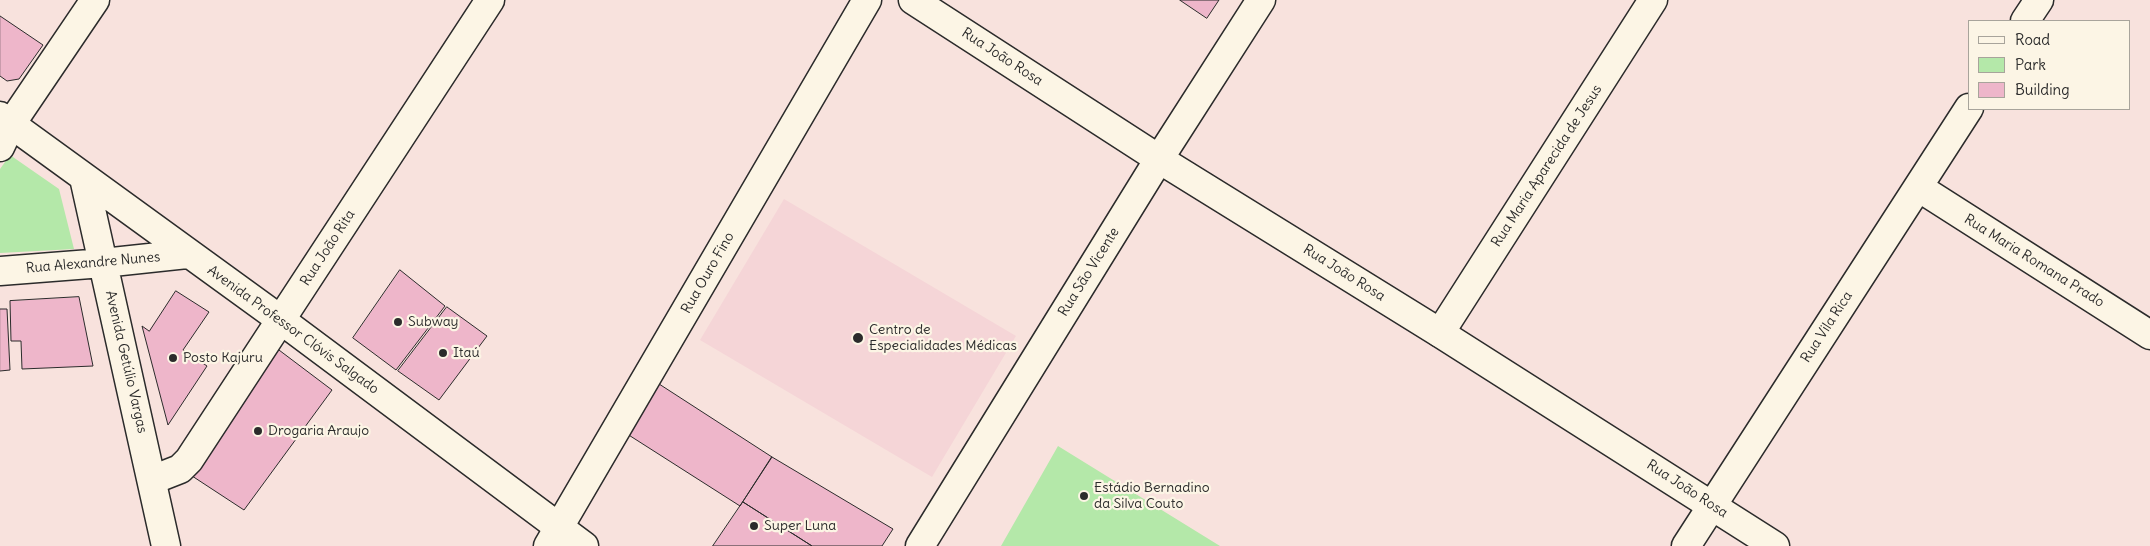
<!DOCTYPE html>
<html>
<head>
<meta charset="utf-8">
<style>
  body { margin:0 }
  #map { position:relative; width:2150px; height:546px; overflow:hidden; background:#f8e2dd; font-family:Delius,sans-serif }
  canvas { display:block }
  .legend { position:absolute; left:1968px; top:20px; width:162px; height:90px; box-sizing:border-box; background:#fcf5e5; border:1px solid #a8a49b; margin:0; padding:6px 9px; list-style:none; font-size:15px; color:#2b2b2b }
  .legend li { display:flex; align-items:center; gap:10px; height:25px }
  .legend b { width:25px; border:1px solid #a8a49b }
</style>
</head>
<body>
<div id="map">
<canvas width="2150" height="546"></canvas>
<ul class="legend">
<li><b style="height:6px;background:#fcf5e5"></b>Road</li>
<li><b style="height:14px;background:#b4e8a9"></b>Park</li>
<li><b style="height:14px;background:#eeb6ca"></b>Building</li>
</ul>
</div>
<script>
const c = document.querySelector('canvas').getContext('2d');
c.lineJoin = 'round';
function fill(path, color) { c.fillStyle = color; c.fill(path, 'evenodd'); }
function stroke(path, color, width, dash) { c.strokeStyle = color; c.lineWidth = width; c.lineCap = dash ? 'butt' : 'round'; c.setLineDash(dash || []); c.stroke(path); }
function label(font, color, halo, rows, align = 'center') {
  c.font = font + ' Delius,sans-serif'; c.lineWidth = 4.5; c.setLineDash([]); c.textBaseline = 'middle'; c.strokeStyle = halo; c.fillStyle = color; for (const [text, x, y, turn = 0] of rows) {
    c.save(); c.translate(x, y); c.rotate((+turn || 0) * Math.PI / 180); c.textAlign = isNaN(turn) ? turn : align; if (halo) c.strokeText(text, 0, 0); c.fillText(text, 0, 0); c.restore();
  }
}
fill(new Path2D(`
  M784,199l232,137 -84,141 -232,-137z`), '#f5d5d7');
fill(new Path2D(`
  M10,155l49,34 15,60 -74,4v-84z
  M1058,446l162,100h-219z`), '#b4e8a9');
const building = new Path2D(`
  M1180,0h39l-12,18z
  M0,16l43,29 -24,34 -12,2 -7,-5z
  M400,270l45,36 -49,64 -43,-32z
  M176,291l33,21 -26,38 24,16 -39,59 -26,-99 7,5z
  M79,297l14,69 -71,3 -1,-28h-10l-1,-40z
  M447,307l40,29 -48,64 -41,-29z
  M0,309h7l3,61 -10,1z
  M271,344l61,46 -88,120 -58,-38z
  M656,382l116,75 -32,49 -116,-74z
  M772,457l121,72 -11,17h-70l-69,-44z
  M743,502l69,44h-99z`);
fill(building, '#eeb6ca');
stroke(building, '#2b2b2b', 1);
const street = new Path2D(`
  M2025,21l14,-21
  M0,147l11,-23 84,-124
  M1918,187l232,148
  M1440,333l213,-333
  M152,480l28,-11 9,-9 301,-460
  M548,546l319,-546
  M920,546l239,-387 102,-159
  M1686,546l283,-438`);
const secondary = new Path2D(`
  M913,0l246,159 281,174 335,213
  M0,116l281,204 303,226
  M84,178l82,368
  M0,271l103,-8 84,-9`);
stroke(street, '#2b2b2b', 31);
stroke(secondary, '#2b2b2b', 31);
stroke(street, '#fcf5e5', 28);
stroke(secondary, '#fcf5e5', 28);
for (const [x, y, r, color] of [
  [398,322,5,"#2b2b2b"],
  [858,338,6,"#2b2b2b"],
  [443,353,5,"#2b2b2b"],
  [173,358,5,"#2b2b2b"],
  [258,431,5,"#2b2b2b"],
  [1084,496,5,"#2b2b2b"],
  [754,526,5,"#2b2b2b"]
]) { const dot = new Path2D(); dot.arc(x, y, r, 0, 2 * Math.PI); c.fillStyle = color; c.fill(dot); stroke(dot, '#fcf5e5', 2); }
label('14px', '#2b2b2b', '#fcf5e5', [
  ["Rua João Rosa",1002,57,33],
  ["Rua Maria Aparecida de Jesus",1547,166,-57],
  ["Rua João Rita",328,248,-57],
  ["Rua Maria Romana Prado",2034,261,32],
  ["Rua Alexandre Nunes",93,263,-5],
  ["Rua São Vicente",1089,272,-58],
  ["Rua Ouro Fino",708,273,-60],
  ["Rua João Rosa",1344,273,32],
  ["Rua Vila Rica",1827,327,-57],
  ["Avenida Professor Clóvis Salgado",293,330,36],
  ["Avenida Getúlio Vargas",126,362,77],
  ["Rua João Rosa",1687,489,33]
]);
label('14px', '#2b2b2b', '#fcf5e5', [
  ["Subway",408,322],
  ["Centro de",869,330],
  ["Especialidades Médicas",869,346],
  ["Itaú",453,353],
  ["Posto Kajuru",183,358],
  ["Drogaria Araujo",268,431],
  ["Estádio Bernadino",1094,488],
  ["da Silva Couto",1094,504],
  ["Super Luna",764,526]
], 'left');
</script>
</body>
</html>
